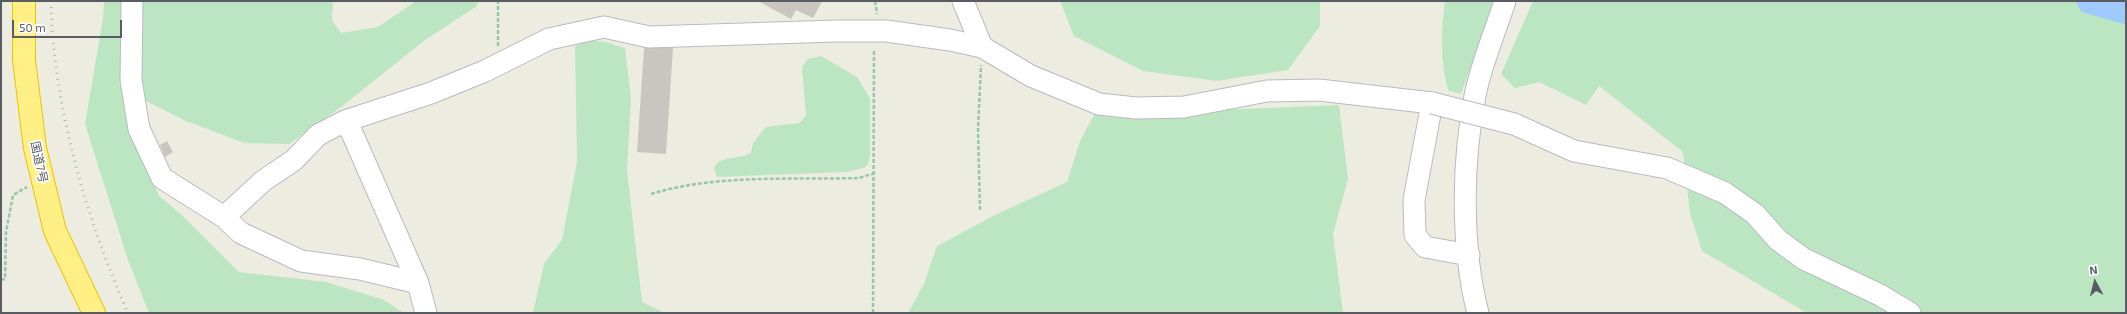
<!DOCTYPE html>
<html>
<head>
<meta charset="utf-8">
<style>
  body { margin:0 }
  #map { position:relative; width:2127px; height:314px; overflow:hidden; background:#edece1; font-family:"Exo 2",sans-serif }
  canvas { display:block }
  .frame { position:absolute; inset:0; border:2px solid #595c62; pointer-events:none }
  .north { position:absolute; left:2075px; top:262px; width:40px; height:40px; -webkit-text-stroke:3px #fff; paint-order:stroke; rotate:353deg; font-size:11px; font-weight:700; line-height:16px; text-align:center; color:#595c62 }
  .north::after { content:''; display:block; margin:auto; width:14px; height:18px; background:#595c62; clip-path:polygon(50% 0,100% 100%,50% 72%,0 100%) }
  .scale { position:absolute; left:12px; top:20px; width:110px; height:18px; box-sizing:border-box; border:2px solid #595c62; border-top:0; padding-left:5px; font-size:12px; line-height:14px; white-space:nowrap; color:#595c62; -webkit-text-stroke:3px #fff; paint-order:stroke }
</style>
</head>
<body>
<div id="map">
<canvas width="2127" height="314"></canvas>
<div class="frame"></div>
<div class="north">N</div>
<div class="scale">50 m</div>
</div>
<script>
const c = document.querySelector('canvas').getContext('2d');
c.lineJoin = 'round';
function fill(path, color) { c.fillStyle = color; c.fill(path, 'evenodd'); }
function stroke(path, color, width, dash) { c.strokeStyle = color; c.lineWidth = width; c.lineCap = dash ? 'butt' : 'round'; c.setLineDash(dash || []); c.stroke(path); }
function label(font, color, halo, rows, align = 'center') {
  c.font = font + ' "Exo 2","Noto Sans JP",sans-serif'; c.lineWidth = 3.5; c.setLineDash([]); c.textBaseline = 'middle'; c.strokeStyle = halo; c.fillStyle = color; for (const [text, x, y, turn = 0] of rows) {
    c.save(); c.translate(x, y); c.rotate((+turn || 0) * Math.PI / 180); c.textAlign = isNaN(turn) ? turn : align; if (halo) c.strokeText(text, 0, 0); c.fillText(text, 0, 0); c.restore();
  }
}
fill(new Path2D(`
  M104,1h229l-1,19 9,13 37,-6 38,-26h62l-1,5 -52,34 -84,67 -52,37 -44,-1 -59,-22 -46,-23 -7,40 26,58 24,20 56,56 87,10 58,18 20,13h-255l-21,-53 -43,-136 18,-106z
  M1060,1h260v25l-32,44 -72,11 -73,-10 -69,-35z
  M1445,1h49l-33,93 -13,-4c-8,-29 -7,-59 -3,-89z
  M1533,1h593v312h-319l-105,-62 -12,-37 -7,-62 -84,-66 -13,19 -47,-23 -24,6 -14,-14z
  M588,40l17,2 20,6 6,50 -4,72 15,132 23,11h-132l11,-49 18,-24 15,-78 -2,-116z
  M821,56l36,21 13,21v60l-4,9 -19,5 -130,5 -3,-9 4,-6 8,-3 18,-3 7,-3 2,-10 13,-16 33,-4 7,-7 -4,-49 6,-8z
  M1339,105l9,74 -15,55 10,79h-435l16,-29 13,-38 60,-32 70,-32 13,-41 14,-26z`), '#bce6c2');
stroke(new Path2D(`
  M2090,1l36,10`), '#9fc9ff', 26);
fill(new Path2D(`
  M758,1h64l-9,17 -17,-8 -5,9z
  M644,48h29l-7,106 -29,-2z
  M167,141l6,11 -8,5 -5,-12z`), '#c8c6be');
const minor = new Path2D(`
  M132,1l-1,79 8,49 23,49 62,39 17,16 60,28 59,8 58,14
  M963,1l19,46
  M345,121l7,12 66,150 8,30
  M1514,124l60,27 93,17 58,25 30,21 23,26 26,19 76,36 30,18
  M224,217l39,-36 31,-21 24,-25 27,-14 86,-28 54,-22 64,-32 55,-12 45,10 187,-6h50l64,9 32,7 49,29 68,28 37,4 48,-1 83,-16 52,-1 113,13 -18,97 1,35 10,12 44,8
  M1478,313c-17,-65 -16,-151 -3,-217 5,-29 21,-66 30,-95`);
const highway = new Path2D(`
  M24,1v59l11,88 20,83 39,82`);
stroke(minor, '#b9bac0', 23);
stroke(highway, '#eec200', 24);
stroke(new Path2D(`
  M875,1l2,13
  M498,46v-45
  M651,194c65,-20 140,-14 208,-16l16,-5
  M980,210l-2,-80 3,-65
  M1,280l4,-1 1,-47 7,-37 14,-8
  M873,313l1,-264`), '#95c7a9', 2.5, [4, 2]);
stroke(minor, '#fff', 21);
stroke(highway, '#fff086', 22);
stroke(new Path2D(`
  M51,1c2,104 35,217 77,312`), '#b4b5b5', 3, [1, 5]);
const minorBridge = new Path2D(`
  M1432,103l82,21`);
stroke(minorBridge, '#b9bac0', 23, []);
stroke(minorBridge, '#fff', 21);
label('12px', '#595c62', '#fff', [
  ["国道7号",39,162,78]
]);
</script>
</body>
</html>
